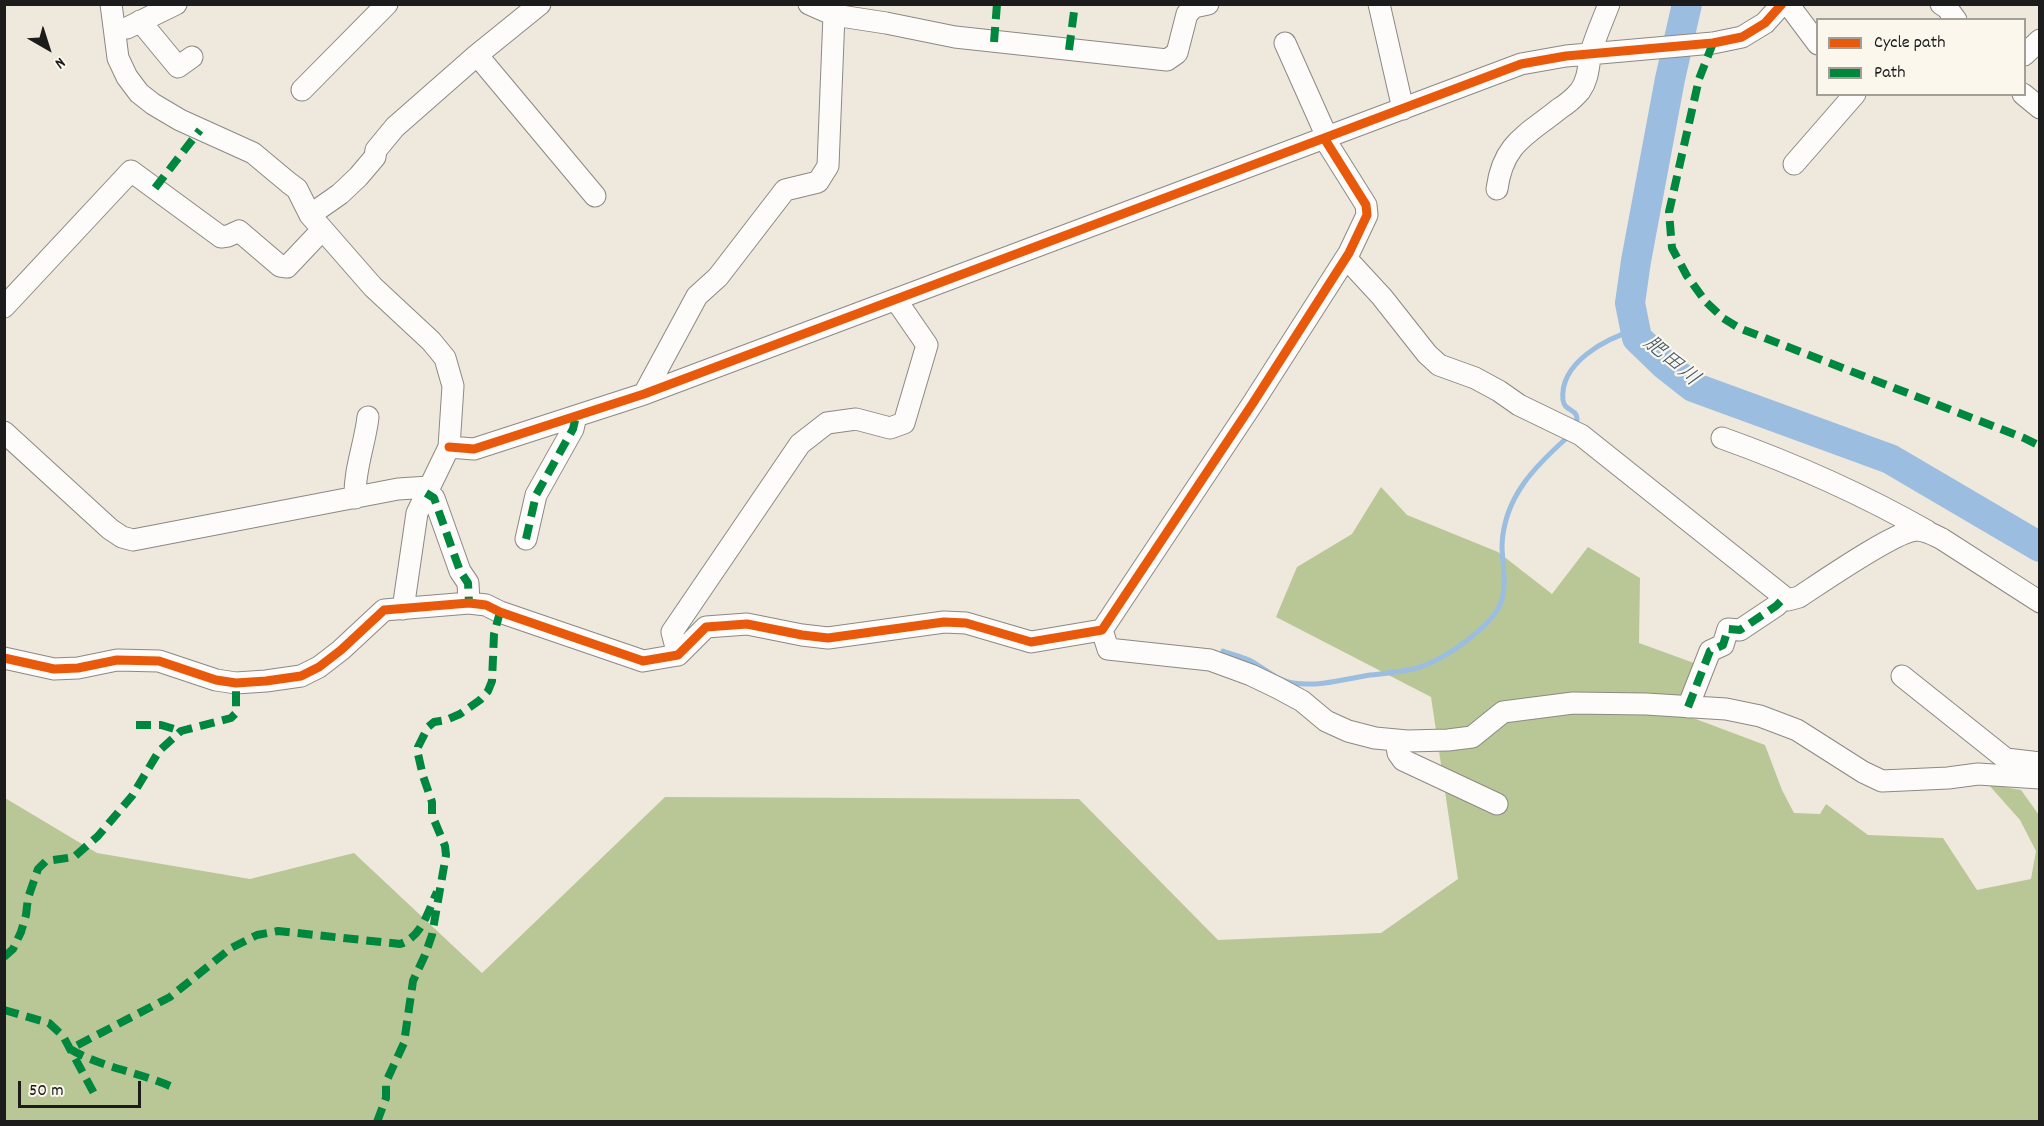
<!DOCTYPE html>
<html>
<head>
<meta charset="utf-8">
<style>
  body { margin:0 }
  #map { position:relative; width:2044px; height:1126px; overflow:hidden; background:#efe8dc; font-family:Dekko,sans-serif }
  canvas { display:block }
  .frame { position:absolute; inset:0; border:6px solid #1c1c1c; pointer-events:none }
  .legend { position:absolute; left:1816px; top:18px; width:210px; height:78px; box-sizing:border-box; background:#fbf7ec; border:2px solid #a29f99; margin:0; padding:8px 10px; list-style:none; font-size:18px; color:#1c1c1c }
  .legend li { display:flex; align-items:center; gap:12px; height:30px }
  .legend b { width:30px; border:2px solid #a29f99 }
  .north { position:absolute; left:18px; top:18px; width:60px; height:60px; -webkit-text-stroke:4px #fbf7ec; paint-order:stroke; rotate:141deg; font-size:16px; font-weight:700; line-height:24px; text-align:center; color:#1c1c1c }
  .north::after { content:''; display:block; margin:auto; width:21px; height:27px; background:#1c1c1c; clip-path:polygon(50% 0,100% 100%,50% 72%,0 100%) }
  .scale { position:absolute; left:18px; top:1081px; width:123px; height:27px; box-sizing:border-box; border:3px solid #1c1c1c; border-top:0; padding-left:8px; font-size:18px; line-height:21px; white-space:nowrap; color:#1c1c1c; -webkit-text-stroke:4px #fbf7ec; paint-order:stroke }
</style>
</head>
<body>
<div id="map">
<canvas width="2044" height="1126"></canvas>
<div class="frame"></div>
<ul class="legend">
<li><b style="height:8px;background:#e8590c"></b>Cycle path</li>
<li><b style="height:8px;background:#00873e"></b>Path</li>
</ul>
<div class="north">N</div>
<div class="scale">50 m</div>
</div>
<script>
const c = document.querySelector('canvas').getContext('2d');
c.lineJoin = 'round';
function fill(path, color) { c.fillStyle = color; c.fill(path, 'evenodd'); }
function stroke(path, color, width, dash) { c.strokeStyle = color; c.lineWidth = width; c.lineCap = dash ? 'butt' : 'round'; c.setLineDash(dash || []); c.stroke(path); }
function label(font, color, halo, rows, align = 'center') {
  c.font = font + ' Dekko,"Klee One",sans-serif'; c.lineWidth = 4.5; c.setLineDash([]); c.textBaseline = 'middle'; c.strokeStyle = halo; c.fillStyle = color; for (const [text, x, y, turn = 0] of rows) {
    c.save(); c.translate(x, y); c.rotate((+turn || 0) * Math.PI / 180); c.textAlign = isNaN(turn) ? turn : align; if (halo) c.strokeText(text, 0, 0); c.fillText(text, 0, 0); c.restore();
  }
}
fill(new Path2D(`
  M1381,487l26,28 91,37 54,42 36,-47 52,31 -1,65 55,20 -1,55 72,27 17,45 12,23 26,1 6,-10 42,31 75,3 34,52 54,-11 5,-28 -16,-31 -32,-36 33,6 18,25v306l-2034,1v-324l92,55 153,26 104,-26 128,120 183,-176 414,2 139,141 163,-7 77,-54 -27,-182 -155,-80 21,-50 55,-33z`), '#b9c797');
stroke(new Path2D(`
  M1576,426c5,-20 -11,-12 -13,-26 -4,-37 43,-62 73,-70
  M1223,651c8,3 17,5 26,9 14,7 28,21 44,23 25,4 53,-4 77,-8 17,-2 34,-3 50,-8 23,-7 76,-42 82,-68 5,-17 0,-36 0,-54 2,-48 33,-79 67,-109`), '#9abde0', 5);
stroke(new Path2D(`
  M1687,4l-17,75 -34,182 -6,42 7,35 28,27 28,22 197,72 150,88`), '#9abde0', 30);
const minor = new Path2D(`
  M111,4l7,54 9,19 12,16 14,11 27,16 73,33 36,30 8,6 13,26 63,72 58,54 14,17 8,28 -4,61 -32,66 -14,96
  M809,4l25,11 52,8 69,14 212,23 10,-7 10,-39 7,-7 14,-3
  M1379,4l24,105
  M1788,4l30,40
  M1941,4l6,4 9,12
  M140,21l38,46 14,-10
  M127,28l49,-24
  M1285,43l42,94
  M477,55l118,141
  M2024,55l16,-15
  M302,90l85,-86
  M2023,94l17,14
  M1794,164l61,-70
  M1497,189c6,-46 30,-54 62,-80 8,-5 15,-11 21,-18 9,-13 8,-25 11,-39 5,-17 12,-32 18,-48
  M310,215l30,-21 18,-17 17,-20 1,-7 19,-23 82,-72 63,-51
  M1349,253l-3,5 36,39 45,57 12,11 36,13 24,13 20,14 62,30 207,165 11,-3c23,-15 95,-65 117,-67 10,0 18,5 26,9l98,63
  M4,307l127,-136 90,66 7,-1 11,-5 41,35 7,1 35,-37
  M644,394l53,-98 21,-19 67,-87 33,-8 10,-16 6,-151 -1,-11
  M4,432l106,97 12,8 11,3 265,-51 31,-2
  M1722,438c70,25 140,56 205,93
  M449,447l25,2 170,-55 877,-330 45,-8 147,-13 29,-6 23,-14 17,-19
  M426,493l8,5 26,73 8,12 1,20
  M355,498c-1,-28 10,-54 13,-81
  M526,539l10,-44 37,-66 3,-13
  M1102,630l6,19 102,11 41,15 27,13 24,13 24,20 22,10 27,7 32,3 41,-1 24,-3 31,-25 70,-9 73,1 80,5 34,7 37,14 66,42 19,9 66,-3 30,-4 62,4
  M678,655l-6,-23 128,-188 27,-21 29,-4 34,9 14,-5 23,-78 -31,-45
  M4,658l50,11 24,-1 39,-8 42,1 57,19 20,3 30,-2 35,-5 18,-9 22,-17 43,-40 85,-7 17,2 14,7 143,49 35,-6 28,-28 41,-3 55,11 26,3 116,-16 22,1 65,19 71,-12 151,-227 96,-150 18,-38 -1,-10 -42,-67
  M1902,676l104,83 34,4
  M1688,707l22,-56 13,-6 5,-16 12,1 36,-24 8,-8
  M1396,740l2,13 5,7 94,44`);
stroke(minor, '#8c8983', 23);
stroke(minor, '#fdfcfa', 21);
stroke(new Path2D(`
  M994,42l3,-38
  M1713,43l-14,36 -30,133 3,36 15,28 19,26 17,16 16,10 285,110 16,8
  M1069,50l6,-46
  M155,188l45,-58
  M426,493l8,5 26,73 8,12 1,20
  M526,539l10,-44 37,-66 3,-13
  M1688,707l22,-56 13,-6 5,-16 12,1 36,-24 8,-8
  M136,725h25l20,6
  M4,957l9,-8 8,-17 5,-17 2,-17 10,-29 8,-8 28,-4 24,-21 34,-40 27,-45 22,-20 50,-13 5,-5v-30
  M4,1010l45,13 14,13 33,61
  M170,1086c-32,-14 -70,-19 -100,-37l100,-52 61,-49 26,-13 21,-4 122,13c22,-7 28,-33 37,-52
  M377,1122l9,-24v-16l18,-39 9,-62 12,-26 7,-20 14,-80 -1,-9 -13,-31v-13l-9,-26 -5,-22v-7l10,-20 6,-5 12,-2 14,-6 20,-14 8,-9 4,-10 2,-47 6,-22`), '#00873e', 8, [15, 8]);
stroke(new Path2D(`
  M449,447l25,2 170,-55 877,-330 45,-8 147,-13 29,-6 23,-14 17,-19
  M4,658l50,11 24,-1 39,-8 42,1 57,19 20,3 30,-2 35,-5 18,-9 22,-17 43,-40 85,-7 17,2 14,7 143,49 35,-6 28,-28 41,-3 55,11 26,3 116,-16 22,1 65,19 71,-12 151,-227 96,-150 18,-38 -1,-10 -42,-67`), '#e8590c', 9);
label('italic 22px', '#40556b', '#fbf7ec', [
  ["肥田川",1670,363,40]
]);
</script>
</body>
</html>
